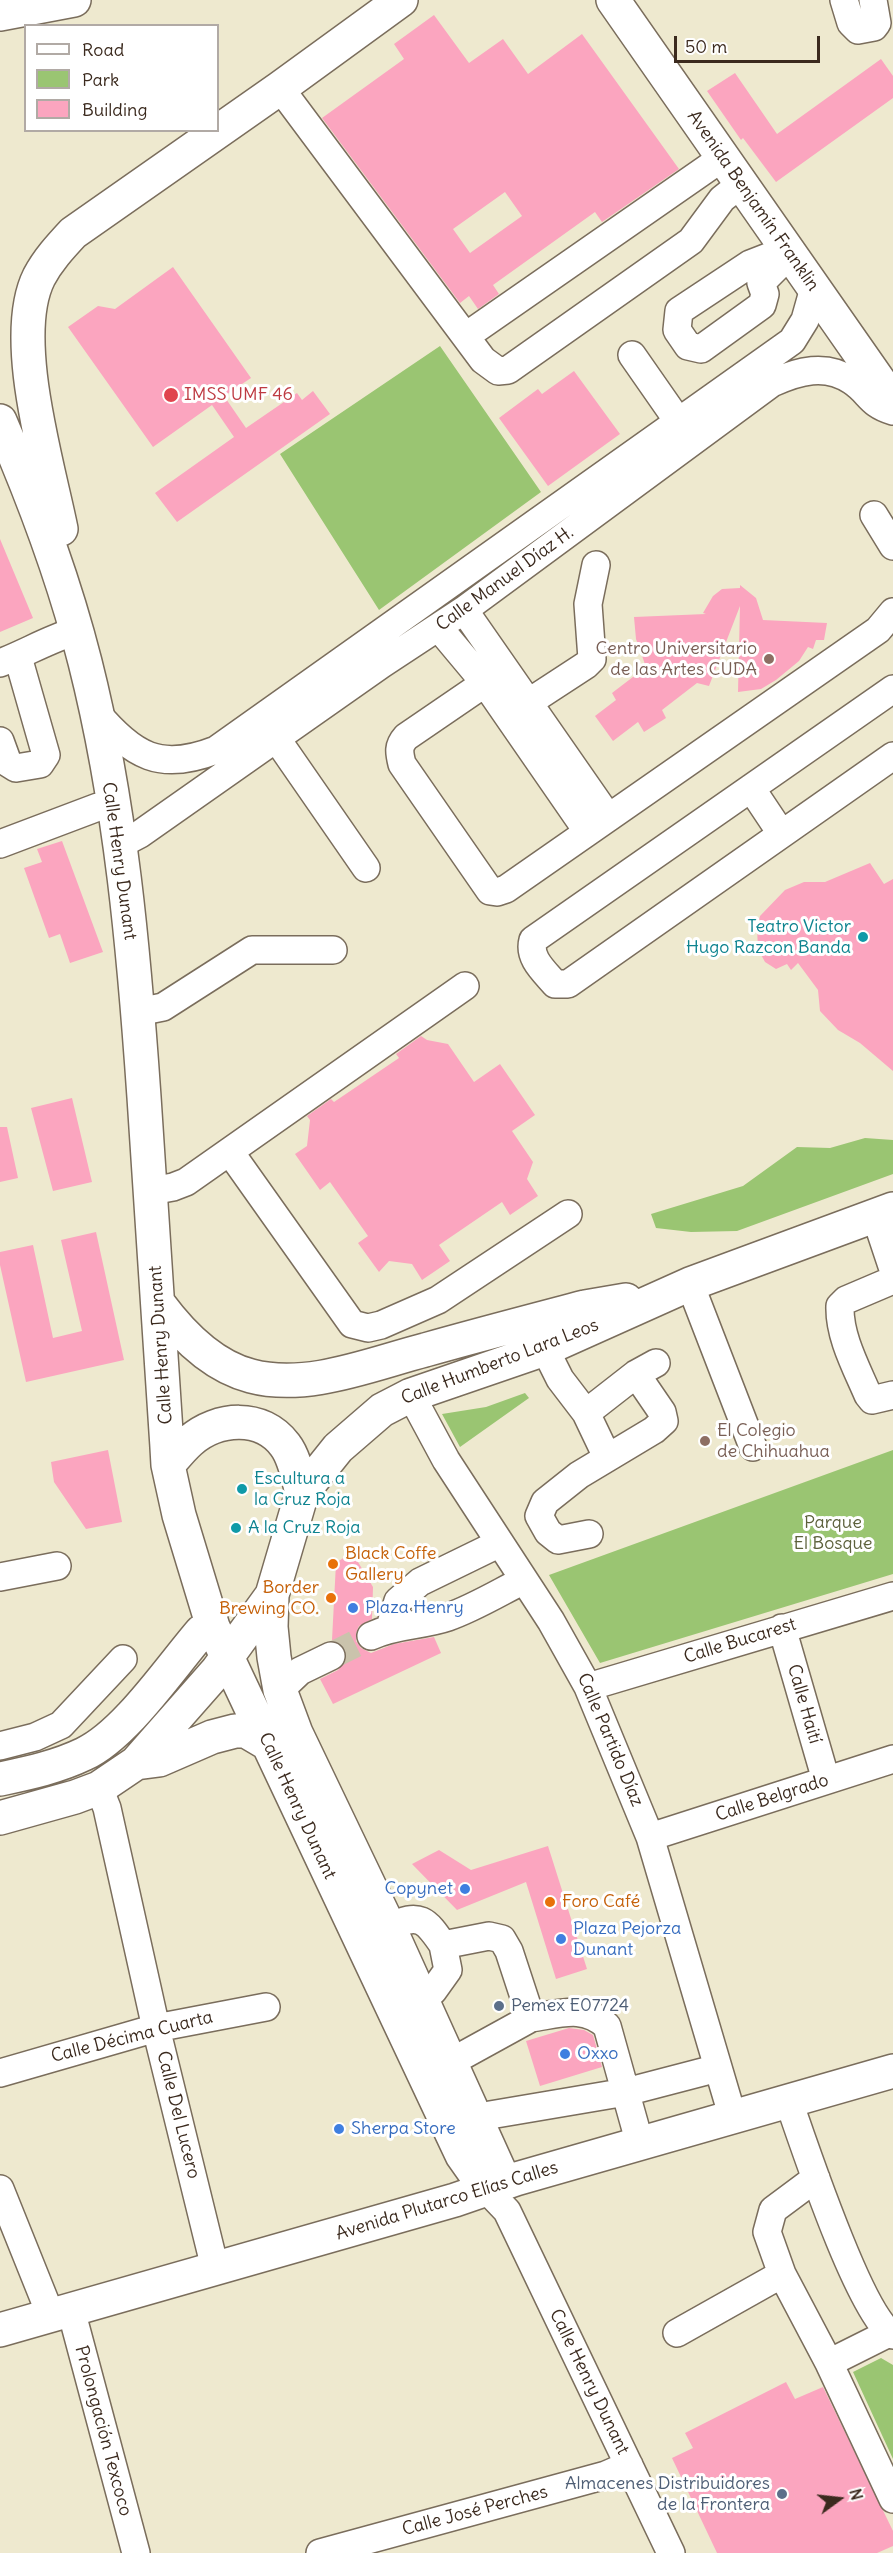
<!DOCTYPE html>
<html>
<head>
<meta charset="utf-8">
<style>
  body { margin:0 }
  #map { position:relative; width:893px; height:2553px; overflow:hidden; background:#eee9cf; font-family:Delius,sans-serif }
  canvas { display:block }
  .legend { position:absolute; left:24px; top:24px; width:195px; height:108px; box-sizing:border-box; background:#fff; border:2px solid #b1aaa5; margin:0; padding:8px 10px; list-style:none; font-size:18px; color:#3b2a1e }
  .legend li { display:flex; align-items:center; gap:12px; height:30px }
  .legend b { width:30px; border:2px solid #b1aaa5 }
  .north { position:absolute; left:809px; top:2469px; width:60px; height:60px; -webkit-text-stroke:4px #fff; paint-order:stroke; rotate:75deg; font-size:16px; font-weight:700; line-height:24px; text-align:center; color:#3b2a1e }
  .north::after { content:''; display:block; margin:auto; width:21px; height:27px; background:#3b2a1e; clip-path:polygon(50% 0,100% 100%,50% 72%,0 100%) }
  .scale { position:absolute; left:674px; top:36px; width:146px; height:27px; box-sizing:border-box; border:3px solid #3b2a1e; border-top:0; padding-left:8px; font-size:18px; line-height:21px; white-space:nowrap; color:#3b2a1e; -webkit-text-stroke:4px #fff; paint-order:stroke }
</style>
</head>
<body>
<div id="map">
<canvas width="893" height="2553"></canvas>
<ul class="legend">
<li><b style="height:8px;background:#fff"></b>Road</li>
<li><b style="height:16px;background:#9ac572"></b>Park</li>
<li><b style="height:16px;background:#fba5bf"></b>Building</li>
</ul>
<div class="north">N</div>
<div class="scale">50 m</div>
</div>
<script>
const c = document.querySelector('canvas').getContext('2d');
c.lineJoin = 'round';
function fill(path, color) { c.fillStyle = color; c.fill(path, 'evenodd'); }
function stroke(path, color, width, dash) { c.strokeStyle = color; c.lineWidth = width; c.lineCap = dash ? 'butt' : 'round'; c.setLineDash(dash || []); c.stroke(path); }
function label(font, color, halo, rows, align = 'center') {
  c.font = font + ' Delius,sans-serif'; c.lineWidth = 6; c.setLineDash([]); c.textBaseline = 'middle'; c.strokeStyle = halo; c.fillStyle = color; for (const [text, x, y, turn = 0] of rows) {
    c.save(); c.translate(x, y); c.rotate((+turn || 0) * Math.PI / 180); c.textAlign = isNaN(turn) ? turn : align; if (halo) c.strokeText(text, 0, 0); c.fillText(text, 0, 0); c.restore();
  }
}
fill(new Path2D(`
  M440,346l101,146 -162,118 -99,-156z
  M865,1138l28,2v34l-156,57 -46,1 -35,-4 -5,-14 92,-28 54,-39 33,1z
  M525,1393l4,5 -69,49 -18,-33 44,-7z
  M893,1450v124l-293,89 -51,-88z
  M881,2358l12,7v94l-40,-87z`), '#9ac572');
fill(new Path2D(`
  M434,15l35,48 34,-24 25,35 54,-40 97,135 -77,53 -7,-10 -102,73 6,9 -21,15 -9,-13 -9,7 -138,-185 82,-59 -10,-15zM505,192l17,24 -52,37 -17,-24z
  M881,59l12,17v22l-117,84 -33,-44 -2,2 -34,-49 28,-18 42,61z
  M173,267l78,111 -27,18 22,32 51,-35 5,7 11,-9 17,23 -153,108 -22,-29 79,-56 -22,-32 -59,42 -85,-120 30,-21 17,3z
  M574,371l46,63 -72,52 -49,-68 39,-29 4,5z
  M0,539l33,79 -33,14z
  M740,585l16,13 7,22 64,3 -3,17h-8l-3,9 -5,-2 -9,14 -23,19 -15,9 -23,3 2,-86 -31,80 -12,-3 -35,27 4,8 -22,14 -6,-10 -25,19 -18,-25 21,-16 -4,-7 34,-26 -10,-28 -2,-22 72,-3 -3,-1 10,-17 9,-7 18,-1z
  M62,841l41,111 -33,11 -10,-29 -11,4 -25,-70 18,-6 -5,-13z
  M870,863l14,21 9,-5v192l-33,-28 -22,-13 -18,-19 -2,-21 -20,-27 -7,7 -4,-6 -11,5 -11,-7 -7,-13 -1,-21 3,-12 25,-26 19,-8h21z
  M421,1036l6,4 21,4 26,38 26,-18 35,51 -23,16 21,31 -6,17 11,17 -28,19 -8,-13 -63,43 11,16 -28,19 -10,-16 -23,-3 -10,11 -21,-29 10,-7 -38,-54 -10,8 -25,-36 12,-8 3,-26 -3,-4 24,-17 3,3 65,-44 -3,-4z
  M72,1098l20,84 -39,9 -22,-83z
  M0,1127h7l11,51 -18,4z
  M96,1232l28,128 -98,22 -26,-117v-13l33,-7 20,93 29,-7 -21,-91z
  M108,1450l14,72 -36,7 -32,-47 -3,-20z
  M352,1552l21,35 -1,32 -13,7 -3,7v8l5,7 10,5 23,-9 40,-7 7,16 -108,51 -13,-25 18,-9 9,-12 -7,-15 -8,-3 4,-77z
  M548,1846l39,123 -31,10 -30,-97 -69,28 -45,-46 27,-14 32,20z
  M569,2028l15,2 9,5 9,32 -62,19 -14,-45z
  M786,2382l9,17 28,-12 70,144v15l-16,7h-160l-45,-95 21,-10 -8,-15z`), '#fba5bf');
stroke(new Path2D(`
  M331,1656l40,-20`), '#cac3ac', 27, [27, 14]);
const minor = new Path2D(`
  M844,0l7,23 7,7 16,-3 3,-4 -4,-23
  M280,88l203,272 15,11 10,-1 183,-129 31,-42 19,-15
  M786,250l-36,14 -71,47 -2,19 11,16 13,3 61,-44 3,-11 -4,-11 29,-29
  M466,336l256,-178
  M632,355l46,66
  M874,515l19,31
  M464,610l144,207
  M439,628l46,55 103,149
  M0,663c26,-10 49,-24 76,-32
  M485,683l-79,54c-8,9 -7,15 -4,27l88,127 7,1 9,-3 372,-259 15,-18
  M893,689l-360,251c-5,18 11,31 22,44h13l325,-228
  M96,712c37,44 64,60 120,38l576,-409 13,-21 9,-32
  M514,712l72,-47 6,-6 -4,-55 8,-39
  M276,738l90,130
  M0,741l8,22 8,5 24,-4 6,-9 -28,-98
  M751,788l30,45
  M0,844l98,-37 14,-2
  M119,845l21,-11 242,-170 82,-54 308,-227c26,-12 54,-20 80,-2 18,12 17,23 41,30
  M138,1012l25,-5 89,-57h81
  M230,1152l122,172 16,4 13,-3 57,-25 130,-86
  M151,1191l22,-4 13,-5 279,-196
  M875,1215l18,54
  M893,1280l-47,20 -6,6c-1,30 16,61 28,89l4,5 21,-5
  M690,1284l63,163
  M545,1349l15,30 26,34 21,44
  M411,1395l35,65 105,161 37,66 62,150 83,281
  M586,1413l50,-39 20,-11
  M589,1534l-31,6 -10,-8 -9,-16 6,-14 34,-27 75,-45 10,-9 -2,-9 -26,-38
  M0,1577l57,-11
  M390,1627l8,-26 22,-19 80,-39
  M782,1628l44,152
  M371,1636c25,-12 51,-10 77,-19 26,-9 52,-25 76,-37
  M588,1687l305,-91
  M280,1690l20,-19 31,-15
  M0,1746l35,-9 26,-12 62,-66
  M99,1788l8,20 49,220 59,240
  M650,1837l243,-78
  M389,1927c31,-15 37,-7 54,18l46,-9 13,3 7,12 22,67 -80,44
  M421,1999l12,-8 15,-21 -5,-25
  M531,2018c28,-4 53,-14 76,8l33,118
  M0,2073l156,-45 110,-21
  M789,2102c15,43 71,213 104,233
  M478,2119l12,-4 136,-23 92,-24
  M816,2178l-43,32 -6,22 15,42 47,89 64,136
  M0,2189l51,127
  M486,2189l21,22 164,342
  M71,2310l65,243
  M677,2333l105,-59
  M829,2363l60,-30
  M320,2553l286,-78 23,-10`);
const major = new Path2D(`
  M613,0l280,401
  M0,14l74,-14
  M0,421c34,78 64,158 85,241 36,142 49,290 59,435 9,122 17,245 24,368l11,50 34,112 249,528 24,34
  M61,529c-13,-65 -52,-192 -22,-252 9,-17 21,-30 34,-44l207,-145 121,-88
  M159,1304c23,31 53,62 92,72 56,15 120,-12 174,-26 53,-15 107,-29 160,-43l41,-7
  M168,1465c7,-8 14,-17 22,-24 28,-24 72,-27 95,4 10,13 13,33 17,48
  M272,1595l-1,32 3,30 6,33 16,43 93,194 116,256
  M136,1763l23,-3 53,-23 23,-6h11l22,13
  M0,1779c28,-6 57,-12 84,-25 41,-19 86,-86 117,-122l12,-5
  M0,1818l75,-21 24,-9 37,-25 81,-92 55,-76 30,-102 36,-45 44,-38 29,-15 134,-46 145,-65 203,-75
  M0,2330l455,-130 61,-21 377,-108`);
stroke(minor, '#7a6d5c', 30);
stroke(major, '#7a6d5c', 36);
stroke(minor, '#fff', 27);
stroke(major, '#fff', 33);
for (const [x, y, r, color] of [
  [171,395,8,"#e0444e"],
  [769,659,6,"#8d6e63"],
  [863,937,6,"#0f9aa8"],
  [705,1441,6,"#8d6e63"],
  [242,1489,6,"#0f9aa8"],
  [236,1528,6,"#0f9aa8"],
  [333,1564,6,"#e8710a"],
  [331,1598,6,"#e8710a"],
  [353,1608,6,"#3f7fe0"],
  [465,1889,6,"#3f7fe0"],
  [550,1902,6,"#e8710a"],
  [561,1939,6,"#3f7fe0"],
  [499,2006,6,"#5c6f8a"],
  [565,2054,6,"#3f7fe0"],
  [339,2129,6,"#3f7fe0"],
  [782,2494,6,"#5c6f8a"]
]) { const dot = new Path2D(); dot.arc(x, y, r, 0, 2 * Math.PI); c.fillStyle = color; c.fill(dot); stroke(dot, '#fff', 2); }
label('18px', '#3b2a1e', '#fff', [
  ["Avenida Benjamín Franklin",753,201,55],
  ["Calle Manuel Díaz H.",505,579,-36],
  ["Calle Henry Dunant",119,861,82],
  ["Calle Henry Dunant",161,1345,-94],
  ["Calle Humberto Lara Leos",500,1362,-21],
  ["Calle Bucarest",740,1641,-17],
  ["Calle Haití",804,1704,74],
  ["Calle Partido Díaz",610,1740,67],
  ["Calle Belgrado",772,1798,-18],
  ["Calle Henry Dunant",297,1806,65],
  ["Calle Décima Cuarta",132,2037,-14],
  ["Calle Del Lucero",178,2115,76],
  ["Avenida Plutarco Elías Calles",447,2201,-17],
  ["Calle Henry Dunant",589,2382,64],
  ["Prolongación Texcoco",103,2431,75],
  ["Calle José Perches",475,2511,-15]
]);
label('18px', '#be3a42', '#fff', [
  ["IMSS UMF 46",184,395]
], 'left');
label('18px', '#785e54', '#fff', [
  ["Centro Universitario",757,649],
  ["de las Artes CUDA",757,670],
  ["El Colegio",717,1431,"left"],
  ["de Chihuahua",717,1452,"left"]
], 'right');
label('18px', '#0d838f', '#fff', [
  ["Teatro Victor",851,927,"right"],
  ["Hugo Razcon Banda",851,948,"right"],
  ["Escultura a",254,1479],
  ["la Cruz Roja",254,1500],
  ["A la Cruz Roja",248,1528]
], 'left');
label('18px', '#5c603b', '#fff', [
  ["Parque",833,1523],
  ["El Bosque",833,1544]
]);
label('18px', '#c56008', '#fff', [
  ["Black Coffe",345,1554],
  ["Gallery",345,1575],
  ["Border",319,1588,"right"],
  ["Brewing CO.",319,1609,"right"],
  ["Foro Café",562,1902]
], 'left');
label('18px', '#366cbe', '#fff', [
  ["Plaza Henry",365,1608],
  ["Copynet",453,1889,"right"],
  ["Plaza Pejorza",573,1929],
  ["Dunant",573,1950],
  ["Oxxo",577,2054],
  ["Sherpa Store",351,2129]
], 'left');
label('18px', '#4e5e75', '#fff', [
  ["Pemex E07724",511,2006],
  ["Almacenes Distribuidores",770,2484,"right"],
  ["de la Frontera",770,2505,"right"]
], 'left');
</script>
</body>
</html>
